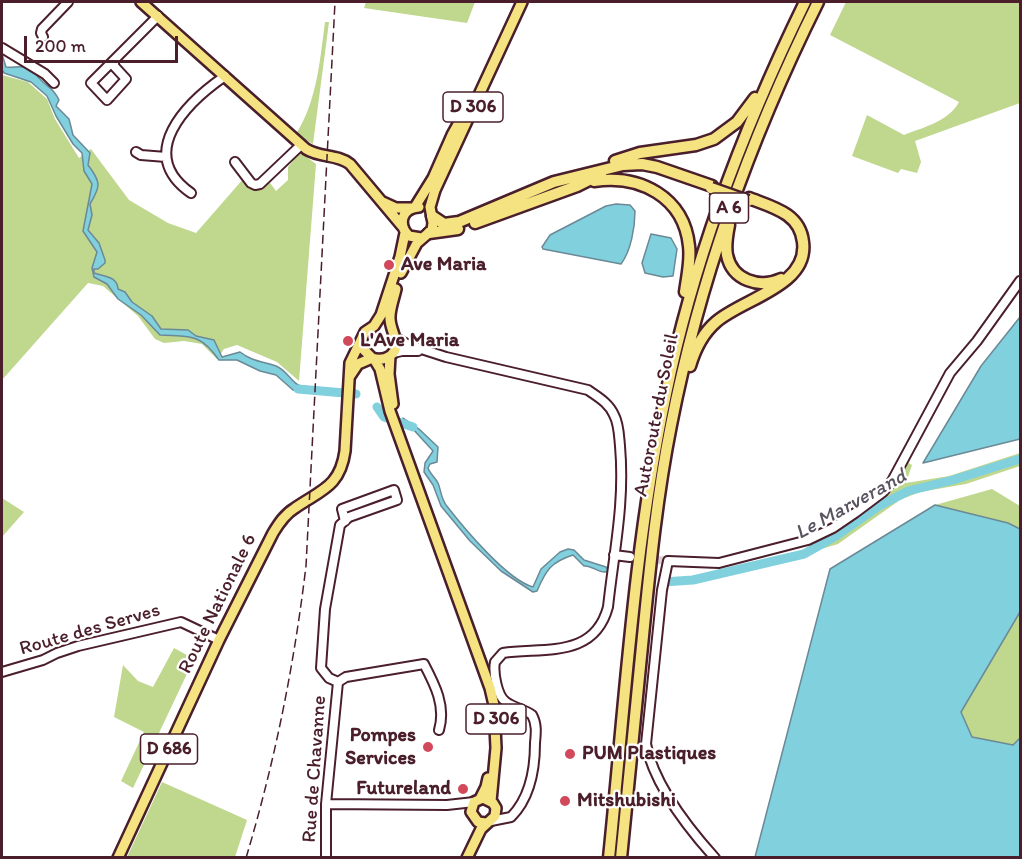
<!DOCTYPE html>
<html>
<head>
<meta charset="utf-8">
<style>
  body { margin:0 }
  #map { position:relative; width:1022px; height:859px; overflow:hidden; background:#fff; font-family:Itim,sans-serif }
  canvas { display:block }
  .frame { position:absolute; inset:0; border:3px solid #4a1f2b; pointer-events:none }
  .scale { position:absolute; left:24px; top:36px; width:154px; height:27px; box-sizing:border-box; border:3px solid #4a1f2b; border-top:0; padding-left:8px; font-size:18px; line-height:21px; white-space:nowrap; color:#4a1f2b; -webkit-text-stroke:4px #fff; paint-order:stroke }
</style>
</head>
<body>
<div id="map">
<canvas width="1022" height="859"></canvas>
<div class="frame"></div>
<div class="scale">200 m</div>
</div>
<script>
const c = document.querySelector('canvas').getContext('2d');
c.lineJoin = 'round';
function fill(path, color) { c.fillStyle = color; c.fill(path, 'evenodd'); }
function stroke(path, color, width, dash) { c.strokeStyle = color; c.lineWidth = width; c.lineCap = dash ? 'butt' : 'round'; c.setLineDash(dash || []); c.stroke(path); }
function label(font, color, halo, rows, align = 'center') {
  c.font = font + ' Itim,sans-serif'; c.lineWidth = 4.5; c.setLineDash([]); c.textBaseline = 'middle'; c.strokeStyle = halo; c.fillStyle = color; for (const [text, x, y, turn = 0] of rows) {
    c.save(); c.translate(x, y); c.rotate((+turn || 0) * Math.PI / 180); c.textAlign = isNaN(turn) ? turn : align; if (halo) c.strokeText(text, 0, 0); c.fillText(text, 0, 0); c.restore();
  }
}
fill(new Path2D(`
  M366,2h109l-8,21 -103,-15z
  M846,2h174v101l-105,38 6,21 -4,11 -16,-4 -3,4 -46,-17 15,-41 37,20c20,-8 45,-14 55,-33l-129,-67z
  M325,22h4l-16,122 -17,-10c21,-33 24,-74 29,-112z
  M2,75l26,7 19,17 8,20 24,39 12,-9 38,51 39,23 28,10 48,-55 12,12 12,-10 8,11 12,-11v-13l12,-15 16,12 -17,217 -22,-19 -40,-17 -13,4 -7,10 -15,-15 -18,-3 -20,2 -9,-4 -17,-23 -35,-30 -15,-3 -86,97z
  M1020,453v13l-54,18 -46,8 -20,8 -62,44 -20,6 11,-17 56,-39 7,-7 15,-25 5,3 -6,18 43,-7z
  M992,489l28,17v23l-12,-6 -73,-18z
  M2,498l22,14 -22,25z
  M1020,612v126l-7,7 -41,-8 -11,-25z
  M174,648l20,11 -61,129 -12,-7 23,-49 -30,-15 9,-52 15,16 15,6z
  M162,782l85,38 -12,37h-108z`), '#c0d78e');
const water = new Path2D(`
  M2,54l4,13c9,1 20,-3 28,4 2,2 3,6 6,8 8,9 13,8 19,21l-3,6 13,13 4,16 17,18 -2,12c13,17 13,21 2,39l2,11 -4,15 11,13 6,17v3l-7,6h-4v4c11,4 23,3 24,16l7,3 7,10 20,14 9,13 27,1 8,6 18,4 8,17 18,-5c13,10 22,9 36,14 13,5 16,21 32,22v5l-15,-3 -17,-15 -16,-4 -23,-11h-18c-19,-27 -28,-23 -59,-25l-19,-20 -23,-16 -11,-15 -13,-7 -2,-9 5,-16 -14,-21 9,-47 -8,-13 -2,-18 -9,-9 -17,-28 -9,-20 -16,-14 -27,-9 -2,-4z
  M616,204l14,1 5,6c0,16 -4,40 -14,53l-78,-15 -1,-2 8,-12 56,-29z
  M651,234l20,4 6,11 -4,27 -10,1 -18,-4 -3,-10z
  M1020,317v122l-97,24 58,-97z
  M403,418l16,11 19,18 -1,15 -7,2 -2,4c2,6 7,9 10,15 3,7 3,15 8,22 17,22 61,75 87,82l8,-18 19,-17 8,-3 6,1 10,10 22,7 3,4c-10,4 -16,-6 -25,-5l-11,-11c-22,7 -27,15 -36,36l-4,1 -32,-21 -31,-30 -29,-35 -8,-21 -9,-13 1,-9 8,-12 -21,-23 -8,-1z
  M935,505l73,18 12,6v83l-59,100 11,25 41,8 7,-7v119h-265l75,-288z`);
fill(water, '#81d0de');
stroke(water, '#6b8996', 1.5);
stroke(new Path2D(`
  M298,389l58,5
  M377,407l7,10 29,10
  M663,582l30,-2 111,-26 32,-18 43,-30 29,-15 45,-11 67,-21`), '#81d0de', 9);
stroke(new Path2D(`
  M634,558l34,3`), '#dbd2d5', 8, [8, 4]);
const minor = new Path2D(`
  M43,37l-2,-4 1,-4 26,-27
  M2,48l43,26 9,9
  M114,60l-23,23 16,17 19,-21 -12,-13v-6l44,-44
  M136,152l5,3 25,2
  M235,162l16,21 4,2 5,-1 41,-39
  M191,193c-56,-39 -5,-90 34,-117
  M396,338l13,7 37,12 142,33c10,7 21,13 26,25 5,9 5,21 6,31 5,57 -6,105 -12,161 -14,52 -64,40 -105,46l-8,9c-2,10 2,34 11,40 8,6 18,7 26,13 5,9 4,18 3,28 0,26 -4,54 -24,74l-20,4
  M393,353l9,-2h16
  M614,555l16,2
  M2,672l41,-12 14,-7 21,-7 103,-24 38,18
  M338,682l-9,-4 -8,-10 4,-59 15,-84 9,-8 48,-17 -3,-10 -52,19 3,12
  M338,682l8,-5 78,-13c11,21 22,42 15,66
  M326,804l121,1 27,-3
  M326,858v-54l12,-122
  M715,858c-27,-30 -61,-73 -69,-114l16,-154 6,-29 51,2 89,-23 25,-12 22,-15 28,-21 9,-11 58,-108 27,-32 43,-60`);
const major = new Path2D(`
  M141,2l165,147c14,9 31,5 44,15l52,62
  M383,202l13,6h16
  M415,207l18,-29 19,-43 14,-25
  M419,207c-17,1 -22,17 -10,29l12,2
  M401,273l16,-30 15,-13 1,-7 -3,-16 5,-17 87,-188
  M361,341l2,8 9,9c6,2 12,2 18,-2 14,-11 -1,-25 0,-39 0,-9 4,-19 6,-28
  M390,356l-1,18 4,30
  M374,359l6,10 10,42 100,277 4,17 2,43 -5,53
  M350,376l8,-12 14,-6
  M480,799l6,-12 2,-9
  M118,858l101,-218 54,-107c6,-10 12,-19 22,-25 26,-18 45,-21 50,-57l5,-88 15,-31 9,-6 7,-11 19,-58 5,-24
  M467,858l14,-29 14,-13 1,-8 -3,-5 -10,-5 -9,4 -3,10 7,10 8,1`);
const highway = new Path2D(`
  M615,161l25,-8 56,-8 18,-6 23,-17 18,-24
  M594,181c46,-7 90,16 95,65 2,15 -2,31 -4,46
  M432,216l12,8 15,-2 95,-40 69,-17 19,-1 15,3 55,19
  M475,223l102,-37 24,-12
  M729,225c-2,10 -4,20 -2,30 5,25 32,34 54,24
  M429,233l29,-4
  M690,366c5,-17 12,-32 26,-44 26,-23 93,-36 87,-80 -3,-29 -31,-35 -54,-44
  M609,858c16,-155 25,-312 57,-464 28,-137 78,-267 139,-392
  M621,858c7,-74 15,-148 22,-222 7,-71 14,-141 28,-211 29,-148 80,-288 147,-423`);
stroke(minor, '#4a1f2b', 12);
stroke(major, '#4a1f2b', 14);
stroke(highway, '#4a1f2b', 15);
stroke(minor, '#fff', 8);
stroke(major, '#f5e382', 9);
stroke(highway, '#f5e382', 10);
stroke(new Path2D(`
  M246,858c29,-97 48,-192 60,-292l29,-564`), '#4a1f2b', 1.5, [9, 4.5]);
const highwayBridge = new Path2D(`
  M711,188l37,13`);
stroke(highwayBridge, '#4a1f2b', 15, []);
stroke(highwayBridge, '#f5e382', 10);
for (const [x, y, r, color] of [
  [389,265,6,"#d1495b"],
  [348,341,6,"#d1495b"],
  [428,747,6,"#d1495b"],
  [570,754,6,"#d1495b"],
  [463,789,6,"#d1495b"],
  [565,801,6,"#d1495b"]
]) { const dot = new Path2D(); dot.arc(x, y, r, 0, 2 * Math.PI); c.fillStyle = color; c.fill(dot); stroke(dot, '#fff', 2); }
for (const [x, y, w] of [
  [473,107,60],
  [729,208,39],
  [496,719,60],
  [169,749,57]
]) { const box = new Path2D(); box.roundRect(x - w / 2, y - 15, w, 30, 4.5); c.fillStyle = '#fff'; c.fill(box); stroke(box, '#4a1f2b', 1.5); }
label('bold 18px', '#4a1f2b', null, [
  ["D 306",473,107],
  ["A 6",729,208],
  ["D 306",496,719],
  ["D 686",169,749]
]);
label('bold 20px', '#4a1f2b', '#fff', [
  ["Ave Maria",401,265],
  ["L'Ave Maria",360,341],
  ["Pompes",416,736,"right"],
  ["Services",416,759,"right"],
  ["PUM Plastiques",582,754],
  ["Futureland",451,789,"right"],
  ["Mitshubishi",577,801]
], 'left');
label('20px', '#4a1f2b', '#fff', [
  ["Autoroute du Soleil",657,415,-79],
  ["Route Nationale 6",218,604,-64],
  ["Route des Serves",90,630,-16],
  ["Rue de Chavanne",315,769,-86]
]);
label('italic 21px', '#5a5461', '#fff', [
  ["Le Marverand",851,505,-29]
]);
</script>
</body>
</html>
